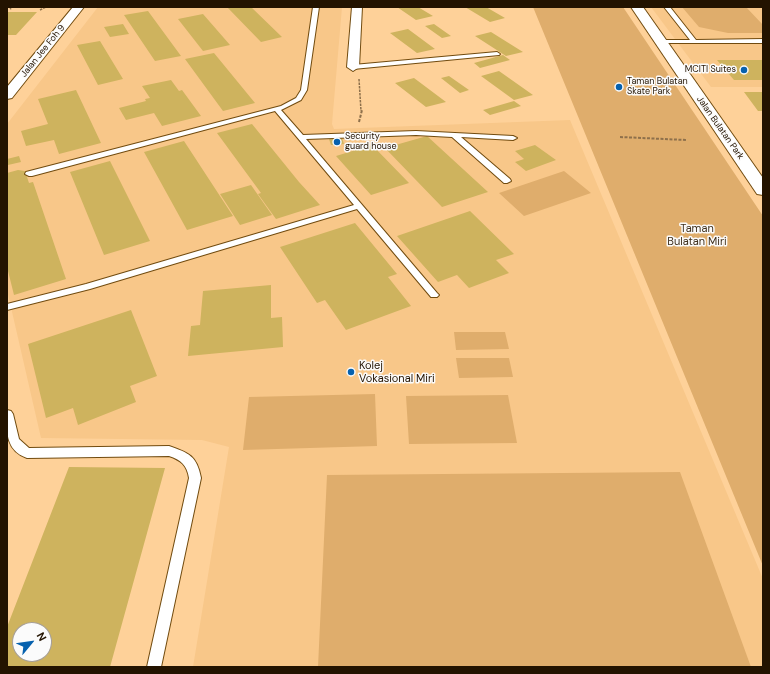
<!DOCTYPE html>
<html>
<head>
<meta charset="utf-8">
<style>
  body { margin:0 }
  #map { position:relative; width:770px; height:674px; overflow:hidden; background:#fed199; font-family:"DM Sans",sans-serif }
  canvas { display:block }
  .frame { position:absolute; inset:0; border:8px solid #231300; pointer-events:none }
  .north { position:absolute; left:12px; top:622px; width:40px; height:40px; box-sizing:border-box; background:#fbfbfb; border:1px solid #a59e97; border-radius:50%; rotate:61deg; font-size:11px; font-weight:700; line-height:16px; text-align:center; color:#231300 }
  .north::after { content:''; display:block; margin:auto; width:14px; height:18px; background:#0661ae; clip-path:polygon(50% 0,100% 100%,50% 72%,0 100%) }
</style>
</head>
<body>
<div id="map">
<canvas width="770" height="674"></canvas>
<div class="frame"></div>
<div class="north">N</div>
</div>
<script>
const c = document.querySelector('canvas').getContext('2d');
c.lineJoin = 'round';
function fill(path, color) { c.fillStyle = color; c.fill(path, 'evenodd'); }
function stroke(path, color, width, dash) { c.strokeStyle = color; c.lineWidth = width; c.lineCap = dash ? 'butt' : 'round'; c.setLineDash(dash || []); c.stroke(path); }
function label(font, color, halo, rows, align = 'center') {
  c.font = font + ' "DM Sans",sans-serif'; c.lineWidth = 3; c.setLineDash([]); c.textBaseline = 'middle'; c.strokeStyle = halo; c.fillStyle = color; for (const [text, x, y, turn = 0] of rows) {
    c.save(); c.translate(x, y); c.rotate((+turn || 0) * Math.PI / 180); c.textAlign = isNaN(turn) ? turn : align; if (halo) c.strokeText(text, 0, 0); c.fillText(text, 0, 0); c.restore();
  }
}
fill(new Path2D(`
  M98,7h244l-10,117 2,5 236,-9 193,459v88h-570l36,-220 -27,-7 -161,-2 -34,-148v-166z
  M651,7h112v80h-52z`), '#f8c789');
fill(new Path2D(`
  M533,7h90l140,209v350z
  M682,7h64l17,18v8h-35l-29,-6z
  M564,171l27,22 -67,23 -25,-23z
  M454,332h51l4,17 -53,1z
  M456,358h53l4,19 -54,1z
  M375,394l2,52 -134,4 6,-53z
  M508,395l9,48 -108,1 -3,-48z
  M680,472l71,195h-433l9,-192z`), '#dfad6c');
fill(new Path2D(`
  M227,7h24l31,30 -21,5z
  M397,7h21l15,9 -17,4z
  M465,7h21l19,11 -15,4z
  M148,11l33,45 -26,5 -31,-46z
  M7,12h30l-21,23h-9z
  M203,14l27,31 -27,6 -25,-32z
  M123,24l6,10 -19,3 -6,-10z
  M434,24l17,12 -9,2 -17,-12z
  M408,29l27,20 -18,4 -27,-20z
  M491,32l32,20 -17,4 -31,-20z
  M100,41l23,38 -25,6 -21,-40z
  M214,53l41,50 -32,8 -38,-52z
  M503,55l7,5 -30,8 -6,-5z
  M717,60h45l1,20h-29z
  M499,71l34,24 -19,5 -33,-24z
  M449,76l20,14 -9,3 -19,-15z
  M414,78l32,24 -20,5 -31,-24z
  M171,80l8,11 3,-1 19,26 -39,10 -8,-13 -28,7 -7,-12 27,-7 -1,-2 5,-1 -8,-12z
  M76,90l25,53 -42,11 -5,-14 -28,6 -5,-15 27,-7 -10,-25z
  M744,92h19v19h-5z
  M514,101l7,5 -31,9 -7,-5z
  M252,124l47,58 21,23 -44,14 -18,-25 3,-1 -44,-60z
  M427,136l61,56 -46,15 -57,-59z
  M342,138l2,6 -13,1 -2,-6z
  M184,141l49,75 -46,14 -43,-78z
  M372,145l37,38 -38,12 -35,-39z
  M535,145l21,15 -30,11 -11,-9 9,-3 -9,-8z
  M19,156l2,6 -13,3 -1,-6z
  M110,161l40,80 -46,14 -34,-83z
  M18,170l7,1 4,12 4,-1 33,97 -52,16 -7,-28v-94z
  M251,185l21,30 -32,10 -20,-31z
  M470,211l44,43 -18,6 13,13 -40,15 -12,-13 -19,7 -41,-46z
  M355,223l42,51 -9,3 23,29 -65,24 -21,-30 -8,3 -37,-56z
  M271,285v33l11,-1 1,30 -95,9 3,-30 9,-1 3,-34z
  M131,310l26,66 -27,10 6,16 -58,23 -5,-17 -27,10 -18,-74z
  M69,467l96,1 -55,199h-103v-40zM20,630h24v24h-24z`), '#ceb35e');
const service = new Path2D(`
  M313,7h6l-12,83 -6,10 -20,10 22,25 113,-4 97,5 4,2 -4,2 -52,-3 49,42 1,2 -4,2h-3l-52,-46 -36,-2 -110,4 131,154 2,2 -2,2h-6l-74,-88 -267,80 -83,21v-6l79,-20 268,-79 -79,-94 -243,65h-3l-4,-2 1,-2 255,-66 15,-8 5,-8z
  M664,7h6l26,33 67,-1v4h-106l-1,-1 3,-2h31z
  M497,52l3,2 -1,1 -146,14 -3,-2 3,-2z
  M7,410l4,1 2,3 6,25 10,9 140,-2c20,7 28,10 32,32l-40,189h-14l42,-189c-2,-13 -8,-18 -20,-22l-142,2c-23,-8 -20,-29 -20,-48z`);
const minor = new Path2D(`
  M73,7h11l-72,91 -5,1v-12z
  M352,7h10l-3,60 -6,4 -6,-4z`);
const tertiary = new Path2D(`
  M631,7h12l120,171v17l-6,-1z`);
stroke(service, '#714b0f', 2);
stroke(minor, '#714b0f', 2);
stroke(tertiary, '#714b0f', 2);
stroke(new Path2D(`
  M10,7l1,3
  M40,10l6,-3
  M359,79l2,32`), '#8e704b', 1.5, [2.5, 1]);
stroke(new Path2D(`
  M359,122l3,-12
  M620,137l66,3`), '#8e704b', 2, [3, 1.5]);
fill(service, '#fff');
fill(minor, '#fff');
fill(tertiary, '#fff');
for (const [x, y, r, color] of [
  [744,70,4,"#0661ae"],
  [619,87,4,"#0661ae"],
  [337,142,4,"#0661ae"],
  [351,372,4,"#0661ae"]
]) { const dot = new Path2D(); dot.arc(x, y, r, 0, 2 * Math.PI); c.fillStyle = color; c.fill(dot); stroke(dot, '#fbfbfb', 1.5); }
label('9px', '#231300', '#fbfbfb', [
  ["Jalan Jee Foh 9",43,51,-51],
  ["Jalan Bulatan Park",720,128,55]
]);
label('9px', '#231300', '#fbfbfb', [
  ["MCITI Suites",736,70,"right"],
  ["Taman Bulatan",627,82],
  ["Skate Park",627,92],
  ["Security",345,137],
  ["guard house",345,147]
], 'left');
label('11px', '#3f301d', '#fbfbfb', [
  ["Taman",697,229],
  ["Bulatan Miri",697,242]
]);
label('11px', '#231300', '#fbfbfb', [
  ["Kolej",359,366],
  ["Vokasional Miri",359,379]
], 'left');
</script>
</body>
</html>
